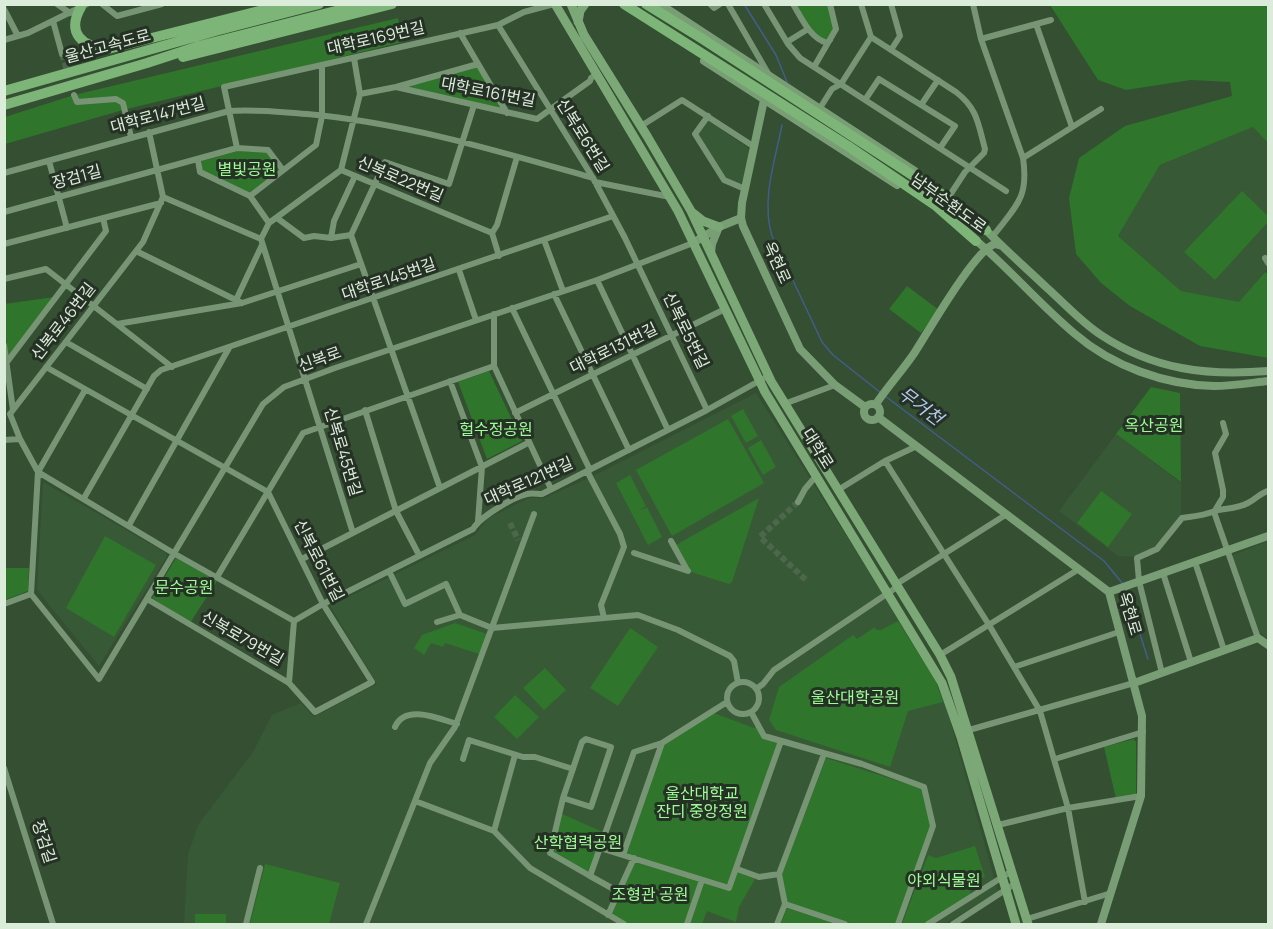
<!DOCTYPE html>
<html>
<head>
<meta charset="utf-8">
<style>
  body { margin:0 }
  #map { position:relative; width:1273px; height:929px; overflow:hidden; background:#344f32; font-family:Manrope,sans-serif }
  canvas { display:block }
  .frame { position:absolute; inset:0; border:6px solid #dcecdb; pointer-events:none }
</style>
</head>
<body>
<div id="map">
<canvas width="1273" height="929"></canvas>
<div class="frame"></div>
</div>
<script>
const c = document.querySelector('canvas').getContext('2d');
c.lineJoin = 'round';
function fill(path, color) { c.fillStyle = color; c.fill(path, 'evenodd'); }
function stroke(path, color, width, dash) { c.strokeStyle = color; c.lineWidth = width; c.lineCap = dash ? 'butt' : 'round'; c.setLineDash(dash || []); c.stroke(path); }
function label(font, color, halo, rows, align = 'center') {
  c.font = font + ' Manrope,"Noto Sans KR",sans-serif'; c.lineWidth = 6; c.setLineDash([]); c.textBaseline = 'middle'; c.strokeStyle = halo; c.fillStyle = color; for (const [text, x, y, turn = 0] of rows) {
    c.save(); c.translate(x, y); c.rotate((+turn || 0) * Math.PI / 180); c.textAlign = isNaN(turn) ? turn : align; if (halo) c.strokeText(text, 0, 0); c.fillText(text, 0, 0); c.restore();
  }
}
fill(new Path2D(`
  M707,120l43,29 -6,37 -20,-9 -27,-42z
  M1253,127l15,16v125l-29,35 -58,-12 -63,-55 42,-71z
  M756,393l181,286 8,23 53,190 -53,32h-761l4,-70 10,-29 55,-73 19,-37 29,-12 13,14 63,-33 -47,-78 145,-71 12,-16 42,-21h16l52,-24z
  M1116,434l65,49v34l-25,31 -19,9 -19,-1 -59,-45z
  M43,482l123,71v5l-67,108 -62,-76z
  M1268,541v98l-9,-7 -28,-76z`), '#385936');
fill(new Path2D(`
  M793,5h37l6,24 -9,14 -9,-3z
  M1050,5h218v138l-15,-16 -93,38 -42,71 63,55 58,11 26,-30 3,2v84l-68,-12 -70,-40 -29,-23 -25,-29 -7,-56 10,-40 46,-32 107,-30 -2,-14 -39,-2 -65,10 -28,-10z
  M398,18l5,24 -280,68 -118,34v-27l69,-22z
  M478,64l29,49 -111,-26z
  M238,151l29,2 14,16 -32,24 -47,-22v-10z
  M1242,191l26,25v6l-53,58 -31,-28z
  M907,286l32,24 -18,23 -32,-24z
  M54,297l-46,60 -3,-30 -1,-23z
  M489,371l33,70 -35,18 -29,-77z
  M1151,387l29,6 1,89 -65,-48z
  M743,409l15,27 -12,7 -15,-27z
  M728,419l36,64 -92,53 -36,-66z
  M761,440l15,27 -13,8 -15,-27z
  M630,475l16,31 -8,5 9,-4 15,30 -14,8 -32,-62z
  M1101,491l31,23 -24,33 -31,-24z
  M759,498l-27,84 -3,2 -41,-13 -14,-25z
  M105,536l51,29 -42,72 -48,-29z
  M176,558l41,23 -27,42 -38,-25z
  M5,568h24l-1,23 -23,9z
  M898,621l37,58 8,23 -35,9 -18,56 -114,-37 -7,-10 10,-33 74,-52 4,4 18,-12 1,3h5z
  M455,623l35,12 -8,20 -37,-12 -2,4 -12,-4 -7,12 -10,-7 8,-13z
  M630,628l28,19 -40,59 -28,-18z
  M545,668l21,22 -22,20 -21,-22z
  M515,695l24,22 -22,22 -23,-22z
  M711,712l43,16 5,-2 5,10 17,5 -52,147 -106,-33 39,-112z
  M1134,739l2,3v54l-20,3 -12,-52z
  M826,758l97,31 8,37 -36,98h-42l-67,-22 -5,-26z
  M560,813l45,20 -15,43 -40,-23z
  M975,846l10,31c-9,3 -15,9 -15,18l-45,29h-23l26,-69 8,3z
  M635,860l65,20 -14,44h-58l-18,-10z
  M265,864l75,19 -11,41h-79z
  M737,872l18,7 -16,28 -3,15 -29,-11 -5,13h-12l14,-42 26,8z
  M787,908l43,14 7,2h-56z
  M195,914h31v10h-31z`), '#2f752b');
stroke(new Path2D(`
  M744,4l32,51 11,27
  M782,125c-7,36 -21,75 -10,111l50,106 11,13 48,38
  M885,396l219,165 19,23
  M1126,591l22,68`), '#435d8a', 1.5);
stroke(new Path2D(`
  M62,54l6,20
  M798,502l-38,35 46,43
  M510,523l8,17`), '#4d674b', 6, [6, 3]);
stroke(new Path2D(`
  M57,4l13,9
  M102,4l15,12 45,-12
  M710,4l4,4 6,-4
  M728,4l41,71
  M764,4l24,40 12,14 206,133
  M793,4c9,15 17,34 34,39l3,-3
  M973,4l8,35 42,119c6,40 -7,48 -30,78
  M4,9l14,27
  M53,21l9,33
  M1036,24l36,103
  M498,25l95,153 32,60 82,172
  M460,33l47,80
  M871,37l85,55c22,17 22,32 29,57l-1,4 -19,19 -15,23
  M981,39l70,-19
  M4,40l24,-7 59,-29
  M787,42l21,-13
  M891,50l9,-14 -9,-32
  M814,67l22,-38 -6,-25
  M396,87l141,32 53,-38 1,-3 6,-4
  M360,94l36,-7 82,-23
  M74,95l3,7 39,-3 7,4 8,34
  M865,100l14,-21 76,47 -15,22
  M562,102l9,13
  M921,105l17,-25
  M820,108l12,-19 9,-5 30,-47 -10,-33
  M708,116l-13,18 29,46 21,9
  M641,126l41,-26 71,46
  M149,132l14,65
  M237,148l-13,-61 274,-62 26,-13 30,-8
  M1023,158l78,-49
  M198,160l2,12 50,24
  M49,161l18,67
  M341,170l19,-76 -6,-36
  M4,173l225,-62c26,-2 52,1 78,3 98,9 191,37 286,64
  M595,182l75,15
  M163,197l98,42 92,294
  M4,212l233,-64 31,2 15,20
  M277,218l27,20 10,-2 17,2 20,-3
  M269,223l-19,-27 66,-51 6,-29v-51
  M492,233l5,-8 20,-68
  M331,238l3,-17 21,-45
  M261,239l8,-16 72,-53 151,63 7,23
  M544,240l19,51
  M4,244l157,-41
  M136,251l106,52
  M1265,258l3,5
  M459,270l17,50
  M4,279l42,-10 126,98
  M597,280l71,150
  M554,294l75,156
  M236,300l26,-55
  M512,308l78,162
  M494,314v52l57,123
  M117,324l125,-21 119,-39
  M66,342l81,47
  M4,345l9,65 -3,4 10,25
  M7,362l99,-131 -3,-13
  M46,367l222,125 55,112 49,78 -57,30 -26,-29 -142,-84
  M450,381l32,86 -4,54
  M85,390l-47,82 -7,122 68,85 164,-275 21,-17 51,-19 262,-88 96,-37
  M784,404l51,-19
  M13,410l130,-168 20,-45
  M365,410l31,101 23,44
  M515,413l210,-104
  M4,440l16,-1 18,33 137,82 119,67
  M885,461l104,164 51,86 28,97 17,94
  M587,471l33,63 4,13 -23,58 3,13
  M440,488l-89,-253 34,-73 64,22 25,-79
  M838,490l47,-29 32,-15
  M84,498l70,-122 7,-6 452,-154
  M798,502l7,-13 11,-13
  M1214,512l44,126
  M1214,512l9,-15v-7l-8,-37 11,-19 -3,-11
  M129,525l100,-177
  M671,541l16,29
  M634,553l54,18
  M302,559l226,-116
  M1195,562l29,88
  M389,571l16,33 41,-20 14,31 32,13 146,-13 40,15 52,26 4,5 4,22
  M1163,573l28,89
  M217,577l86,-144 191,-67
  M895,585l112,-71
  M4,604l27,-10
  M437,622l23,-7
  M940,655l139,-86
  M1014,667l105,-35
  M1162,673l-23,-92 -2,-23 20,-9 25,-31c14,-2 20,-2 33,-7 11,-3 21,-2 33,-8 8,-4 12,-10 20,-12
  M727 698a16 16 0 1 1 32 0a16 16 0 1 1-32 0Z
  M289,683l5,-62 29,-17 150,-75c7,-12 40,-32 54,-35 4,-1 10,0 15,0l165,-84 61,-34
  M756,689l7,-5 11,-14 123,-83
  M751,712l13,24 98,28 62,23 9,39 -35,98
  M395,727c10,-24 45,-8 62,-3
  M969,730l165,-47
  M824,754l-45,120 6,30 60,20
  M463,759l6,-19 54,17h12l38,12
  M1055,759l88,-27
  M4,768l49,156
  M563,798l28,9 20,-60 -25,-8 -4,3 -19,56 -13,55 40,23 44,-124 28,-9 65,-41
  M415,801l79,30 36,37 94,56
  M998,825l70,-17 73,-12
  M494,831l21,-76
  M600,848l129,40 52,-147
  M623,855l39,-112
  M737,869l22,8 20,-3
  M590,876l29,16
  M608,915l26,-57
  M1027,919l84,-26
  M246,924l14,-56
  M366,924l64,-161 25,-36 79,-213
  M687,924l15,-44
  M777,924l8,-20
  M928,924l84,-53
  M953,924l63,-41`), '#779474', 6);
stroke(new Path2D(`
  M660,4l255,167
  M704,61l193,124
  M764,100l-22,103 -1,15 2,8 57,123 35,36 30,22
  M983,227c20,21 42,40 63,60 18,16 35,35 55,48 53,35 106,41 167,36
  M972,237c36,30 67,67 103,97 37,32 90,51 139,52 18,0 36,-3 54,-5
  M693,243l26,-16 22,-9
  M711,253l1,-9 7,-17
  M864 412a8 8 0 1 1 16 0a8 8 0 1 1-16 0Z
  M876,404c12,-18 27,-34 39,-52 13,-20 61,-104 80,-108l7,2
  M878,417l231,175 33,124 -1,80 -40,128
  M1109,592l159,-56
  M1134,683l124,-45 10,7`), '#799e75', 8);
stroke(new Path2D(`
  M555,4l123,207 87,181 177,291 19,54 55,187
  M571,4l13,31 63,101 44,75 80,170 169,274 11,22 77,247
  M578,22l2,-11 5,-7
  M693,213l10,8 16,6`), '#7ba876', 9);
stroke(new Path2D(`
  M624,4l224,142 87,59 41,36
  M646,4l55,34 242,157 43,35
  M81,7c-15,26 1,40 27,42l179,-45
  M183,57l209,-53
  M4,91l215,-61 100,-26
  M4,105l143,-42 52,-17 164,-42`), '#7db578', 10);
label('16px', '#dcecdb', '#253124', [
  ["대학로169번길",376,39,-13],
  ["울산고속도로",108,47,-15],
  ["대학로161번길",488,93,11],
  ["대학로147번길",158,116,-15],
  ["신복로6번길",582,136,58],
  ["장검1길",77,178,-15],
  ["신복로22번길",400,180,23],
  ["남부순환도로",948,204,36],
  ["옥현로",776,263,66],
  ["대학로145번길",389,280,-19],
  ["신복로46번길",64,322,-52],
  ["신복로5번길",685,331,64],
  ["대학로131번길",614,349,-26],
  ["신복로",320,360,-20],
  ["대학로",817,449,58],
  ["신복로45번길",342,452,73],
  ["대학로121번길",529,482,-24],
  ["신복로61번길",318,561,63],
  ["옥현로",1129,614,73],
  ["신복로79번길",242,639,30],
  ["장검길",43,842,72]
]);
label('16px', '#9ffd98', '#253124', [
  ["별빛공원",247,171],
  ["옥산공원",1154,427],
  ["헐수정공원",496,431],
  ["문수공원",184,589],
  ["울산대학공원",855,699],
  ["울산대학교",702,795],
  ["잔디 중앙정원",702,813],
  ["산학협력공원",578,844],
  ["야외식물원",944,882],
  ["조형관 공원",650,896]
]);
label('italic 18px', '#b4cbf5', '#253124', [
  ["무거천",920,407,37]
]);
</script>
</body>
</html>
